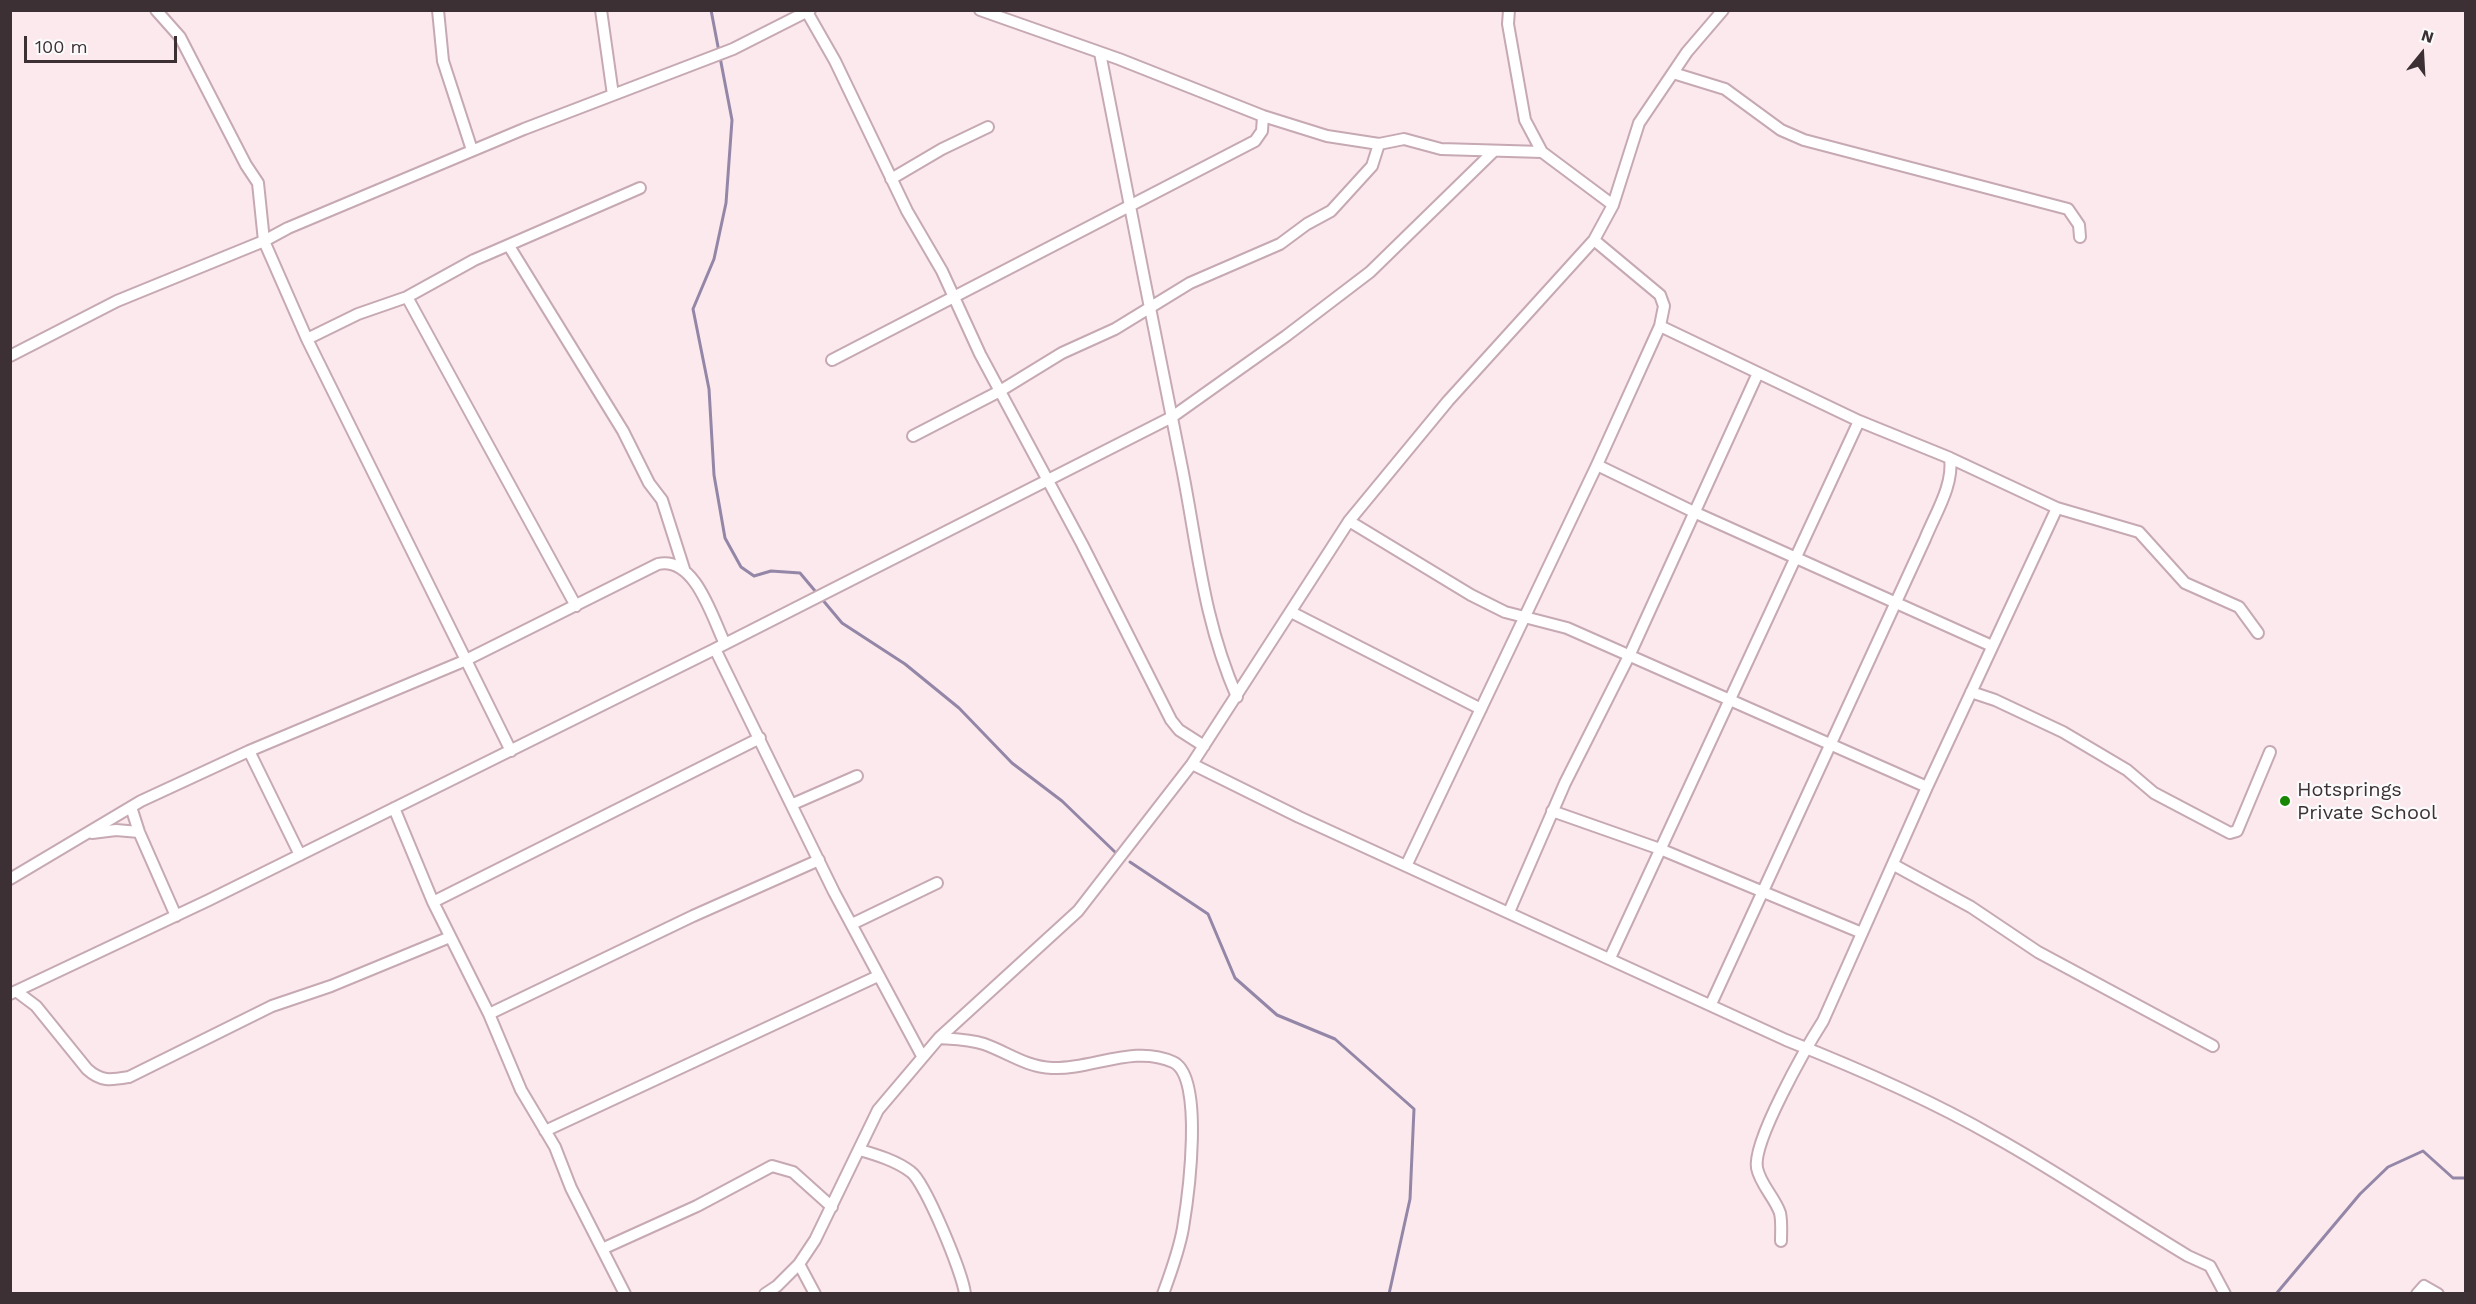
<!DOCTYPE html>
<html>
<head>
<meta charset="utf-8">
<style>
  body { margin:0 }
  #map { position:relative; width:2476px; height:1304px; overflow:hidden; background:#fbe9ee; font-family:"Work Sans",sans-serif }
  canvas { display:block }
  .frame { position:absolute; inset:0; border:12px solid #3c3034; pointer-events:none }
  .north { position:absolute; left:2392px; top:24px; width:60px; height:60px; -webkit-text-stroke:4px #fbfbfb; paint-order:stroke; rotate:18deg; font-size:16px; font-weight:700; line-height:24px; text-align:center; color:#3c3034 }
  .north::after { content:''; display:block; margin:auto; width:21px; height:27px; background:#3c3034; clip-path:polygon(50% 0,100% 100%,50% 72%,0 100%) }
  .scale { position:absolute; left:24px; top:36px; width:153px; height:27px; box-sizing:border-box; border:3px solid #3c3034; border-top:0; padding-left:8px; font-size:18px; line-height:21px; white-space:nowrap; color:#3c3034; -webkit-text-stroke:4px #fbfbfb; paint-order:stroke }
</style>
</head>
<body>
<div id="map">
<canvas width="2476" height="1304"></canvas>
<div class="frame"></div>
<div class="north">N</div>
<div class="scale">100 m</div>
</div>
<script>
const c = document.querySelector('canvas').getContext('2d');
c.lineJoin = 'round';
function stroke(path, color, width, dash) { c.strokeStyle = color; c.lineWidth = width; c.lineCap = dash ? 'butt' : 'round'; c.setLineDash(dash || []); c.stroke(path); }
function label(font, color, halo, rows, align = 'center') {
  c.font = font + ' "Work Sans",sans-serif'; c.lineWidth = 4.5; c.setLineDash([]); c.textBaseline = 'middle'; c.strokeStyle = halo; c.fillStyle = color; for (const [text, x, y, turn = 0] of rows) {
    c.save(); c.translate(x, y); c.rotate((+turn || 0) * Math.PI / 180); c.textAlign = isNaN(turn) ? turn : align; if (halo) c.strokeText(text, 0, 0); c.fillText(text, 0, 0); c.restore();
  }
}
stroke(new Path2D(`
  M711,10l21,110 -6,83 -12,56 -21,50 16,80 5,86 11,63 16,29 13,9 17,-5 29,2 42,50 63,41 54,44 53,55 50,38 53,51
  M1130,862l78,52 27,64 42,37 58,24 79,70 -4,90 -21,95
  M2276,1294l84,-100 28,-27 35,-16 30,27h13`), '#9486a7', 3);
const street = new Path2D(`
  M156,10l24,27 66,128 12,18 6,58 43,98 204,412
  M438,10l5,51 29,89
  M601,10l12,85
  M980,10l139,49 144,57 64,20 52,8 25,-5 37,10 101,3 71,53
  M1509,10l-1,14 17,96 17,32
  M807,12l28,49 72,150 35,60 38,83 102,190 89,176 8,10 25,16
  M1100,53c27,138 54,277 82,415 16,81 21,151 55,229
  M1673,73l52,16 56,41 23,10 264,69 11,16 1,12
  M891,179l51,-30 46,-22
  M1594,240l66,55 4,11 -4,20 199,95 91,37 107,50 -130,279 -104,234c-16,25 -71,121 -66,147 3,16 18,30 23,45 2,9 1,20 1,28
  M509,246l114,185 26,52 13,17 22,69
  M407,297l169,309
  M307,339l51,-25 49,-17 67,-37 166,-72
  M10,356l107,-55 147,-60 24,-13 236,-99 209,-80 77,-39
  M832,360l423,-219 7,-10 1,-15
  M913,436l87,-45 62,-38 53,-24 75,-46 90,-39 27,-20 24,-13 41,-45 7,-22
  M1597,465l99,48 296,133
  M2057,508l82,24 46,51 54,24 19,26
  M1349,521l122,74 34,17 62,16 360,159
  M1291,612l190,97
  M715,649l457,-232 114,-81 84,-64 123,-120
  M1971,692l24,8 68,32 64,38 27,23 76,40 7,-2 33,-79
  M249,751l51,104
  M1192,764l107,53 487,223c71,28 141,58 207,96 67,37 130,81 195,120l22,10 15,28
  M793,804l64,-28
  M131,807l8,25 37,84
  M394,808l39,94 56,112 32,76 34,57 16,41 54,106
  M1552,811l108,38 202,84
  M92,833l24,-3 23,2
  M1894,865l77,42 67,45 175,94
  M1406,866l191,-401 63,-139
  M10,879l131,-78 108,-50 215,-90 194,-97c37,-8 54,53 67,80
  M433,902l327,-164
  M1509,912l56,-129 65,-129 128,-281
  M852,924l85,-41
  M1610,958l249,-537
  M16,991l20,15 51,63c14,13 24,11 42,8l143,-71 59,-20 119,-49
  M10,994l199,-94 506,-251 119,243 88,164
  M1711,1004l214,-465c10,-25 29,-54 25,-81
  M489,1014l204,-98 126,-56
  M939,1038c15,1 30,1 45,6 23,8 42,23 68,24 39,2 82,-24 121,-6 32,14 15,136 10,166 -4,23 -12,44 -20,66
  M545,1131l333,-155
  M860,1150c17,5 37,11 51,22 14,10 52,102 54,122
  M602,1249l95,-43 75,-40 21,6 39,35
  M799,1264l16,30
  M765,1294l12,-8 22,-22 16,-24 63,-130 61,-72 139,-127 114,-147 157,-243 99,-120 146,-161 19,-35 26,-82 48,-71 36,-42
  M2417,1294l7,-8 14,8`);
stroke(street, '#c6a9b2', 14);
stroke(street, '#fff', 10);
for (const [x, y, r, color] of [
  [2285,801,6,"#188600"]
]) { const dot = new Path2D(); dot.arc(x, y, r, 0, 2 * Math.PI); c.fillStyle = color; c.fill(dot); stroke(dot, '#fbfbfb', 2); }
label('20px', '#3c3034', '#fbfbfb', [
  ["Hotsprings",2297,790],
  ["Private School",2297,813]
], 'left');
</script>
</body>
</html>
